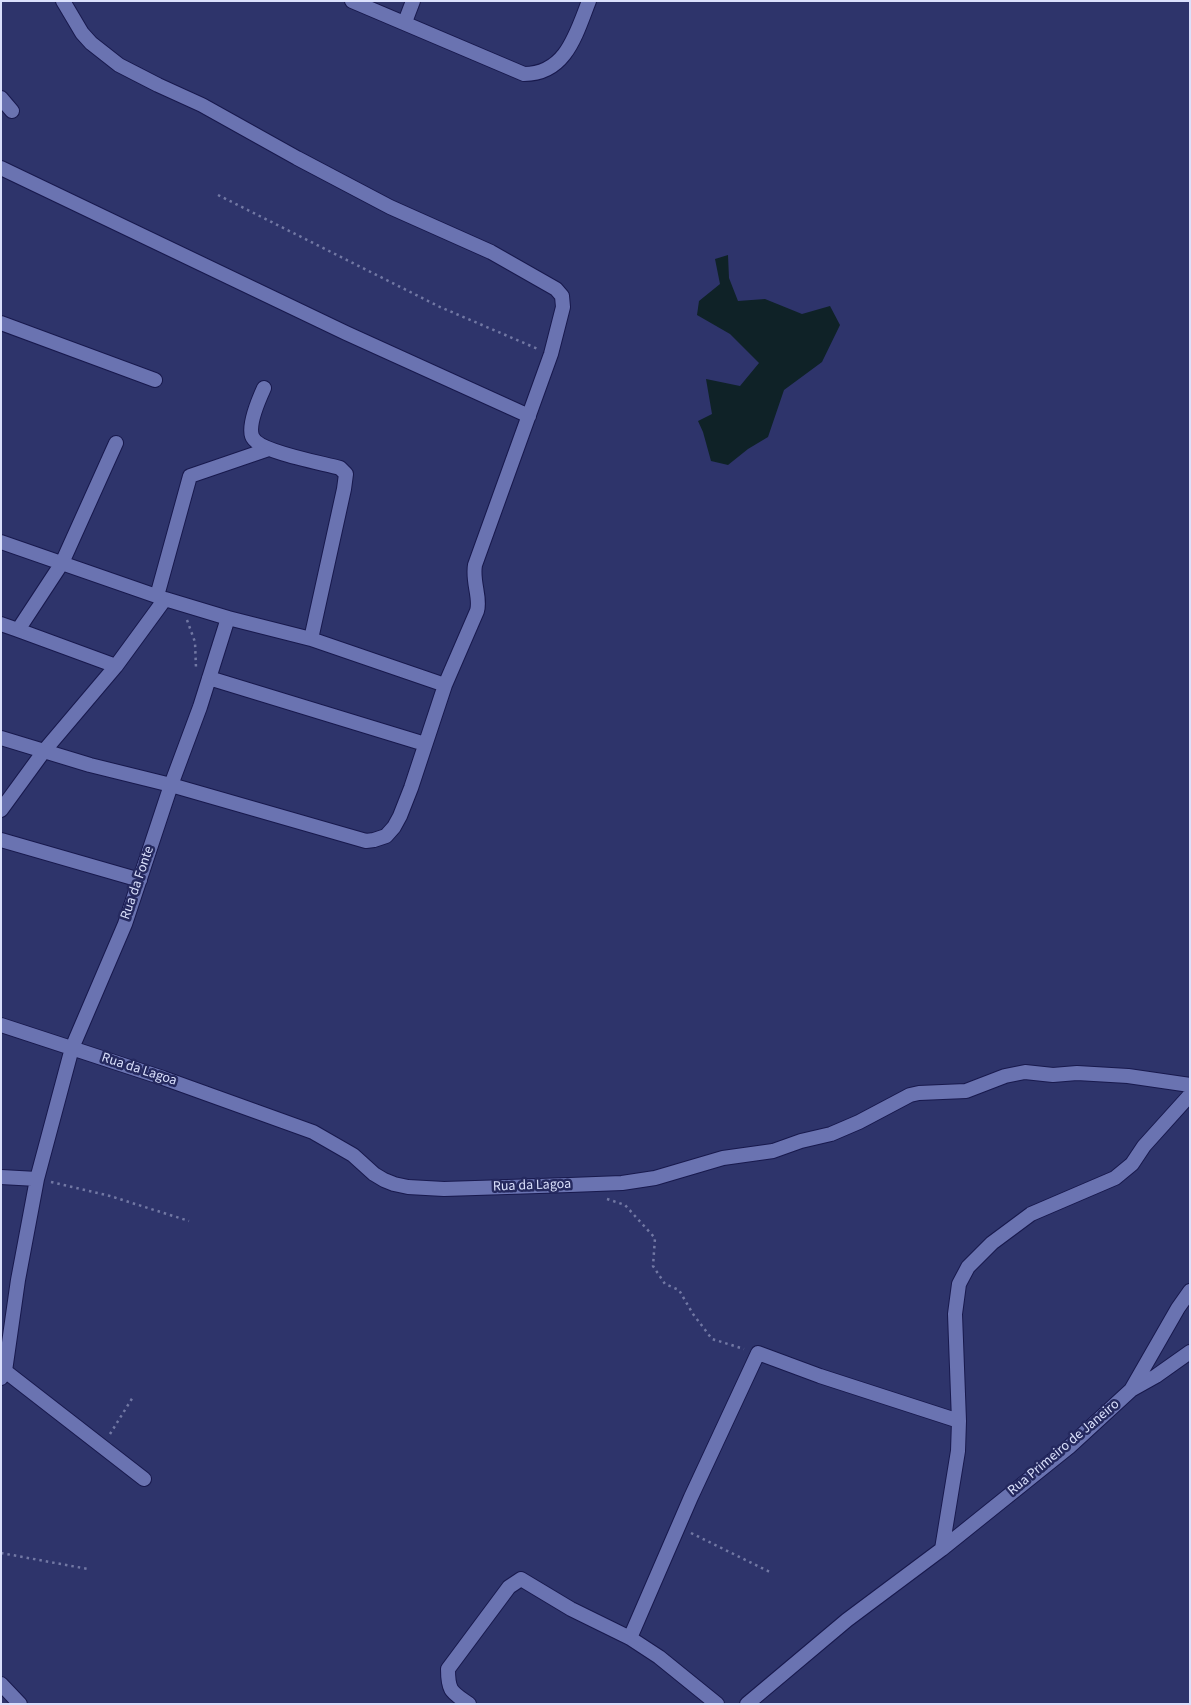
<!DOCTYPE html>
<html>
<head>
<meta charset="utf-8">
<style>
  body { margin:0 }
  #map { position:relative; width:1191px; height:1705px; overflow:hidden; background:#2e346b; font-family:"Source Sans 3",sans-serif }
  canvas { display:block }
  .frame { position:absolute; inset:0; border:2px solid #dae0fc; pointer-events:none }
</style>
</head>
<body>
<div id="map">
<canvas width="1191" height="1705"></canvas>
<div class="frame"></div>
</div>
<script>
const c = document.querySelector('canvas').getContext('2d');
c.lineJoin = 'round';
function fill(path, color) { c.fillStyle = color; c.fill(path, 'evenodd'); }
function stroke(path, color, width, dash) { c.strokeStyle = color; c.lineWidth = width; c.lineCap = dash ? 'butt' : 'round'; c.setLineDash(dash || []); c.stroke(path); }
function label(font, color, halo, rows, align = 'center') {
  c.font = font + ' "Source Sans 3",sans-serif'; c.lineWidth = 5; c.setLineDash([]); c.textBaseline = 'middle'; c.strokeStyle = halo; c.fillStyle = color; for (const [text, x, y, turn = 0] of rows) {
    c.save(); c.translate(x, y); c.rotate((+turn || 0) * Math.PI / 180); c.textAlign = isNaN(turn) ? turn : align; if (halo) c.strokeText(text, 0, 0); c.fillText(text, 0, 0); c.restore();
  }
}
fill(new Path2D(`
  M728,255l1,23 9,23 27,-2 37,15 28,-8 10,19 -18,37 -38,28 -16,47 -20,12 -20,16 -17,-4 -8,-29 -5,-11 14,-7 -6,-35 34,7 19,-23 -29,-29 -33,-19 2,-14 21,-17 -5,-25z`), '#0f2227');
const minor = new Path2D(`
  M352,1l172,73c42,0 52,-40 65,-73
  M405,22l8,-21
  M1,98l11,13
  M1,168l345,165 183,83
  M1,323l154,57
  M264,388c-5,11 -16,36 -12,48 5,16 71,27 88,32l6,6 -2,15 -33,150
  M116,443l-54,120 -44,67 98,36
  M1,542l164,57 63,19 83,21 134,46
  M157,596l33,-120 79,-27
  M1,624l17,6
  M209,678l216,66
  M1,738l89,27 81,20 195,56 8,-1 12,-4 8,-9 6,-11 11,-28 34,-103 32,-74c4,-13 -5,-29 -2,-46l76,-211 12,-47 -1,-11 -6,-7 -65,-37 -101,-45 -93,-49 -95,-53 -44,-20 -39,-20 -28,-22 -9,-10 -19,-32
  M1,810l43,-59 72,-85 49,-67
  M1,840l139,40
  M1,1025l162,53 150,54 40,23 21,19 10,6 10,4 14,3 36,2 126,-4 52,-2 33,-5 68,-20 50,-7 28,-10 30,-7 28,-12 51,-27 9,-2 47,-2 39,-15 20,-4 28,3 24,-2 51,3 62,9
  M1,1177l36,2
  M5,1371l139,108
  M1,1378l4,-7 13,-91 19,-101 35,-131 53,-124 46,-139 29,-78 28,-89
  M1131,1390l47,-82 12,-17
  M942,1549l16,-98 1,-30 -4,-107 4,-30 9,-17 24,-24 39,-29 84,-36 17,-14 12,-18 46,-51
  M630,1638l61,-141 67,-144 62,23 139,45
  M1,1684l19,20
  M469,1704c-17,-12 -21,-12 -21,-35l61,-82 12,-8 50,30 59,29 29,19 58,47
  M747,1704l100,-84 95,-71 127,-102 62,-57 25,-14 34,-24`);
stroke(minor, '#18194d', 16);
stroke(new Path2D(`
  M218,195l222,112 98,42
  M187,620l8,22 1,26
  M51,1182l59,14 79,25
  M607,1199l18,6 30,33 -2,28 12,18 14,6 14,24 19,25 32,10
  M110,1434l23,-37
  M691,1533l81,40
  M1,1553l87,16`), '#7278a4', 2.5, [2.5, 4]);
stroke(minor, '#6a73b1', 14);
label('14px', '#dae0fc', '#25295f', [
  ["Rua da Fonte",138,883,-71],
  ["Rua da Lagoa",139,1070,18],
  ["Rua da Lagoa",532,1186,-2],
  ["Rua Primeiro de Janeiro",1064,1448,-40]
]);
</script>
</body>
</html>
